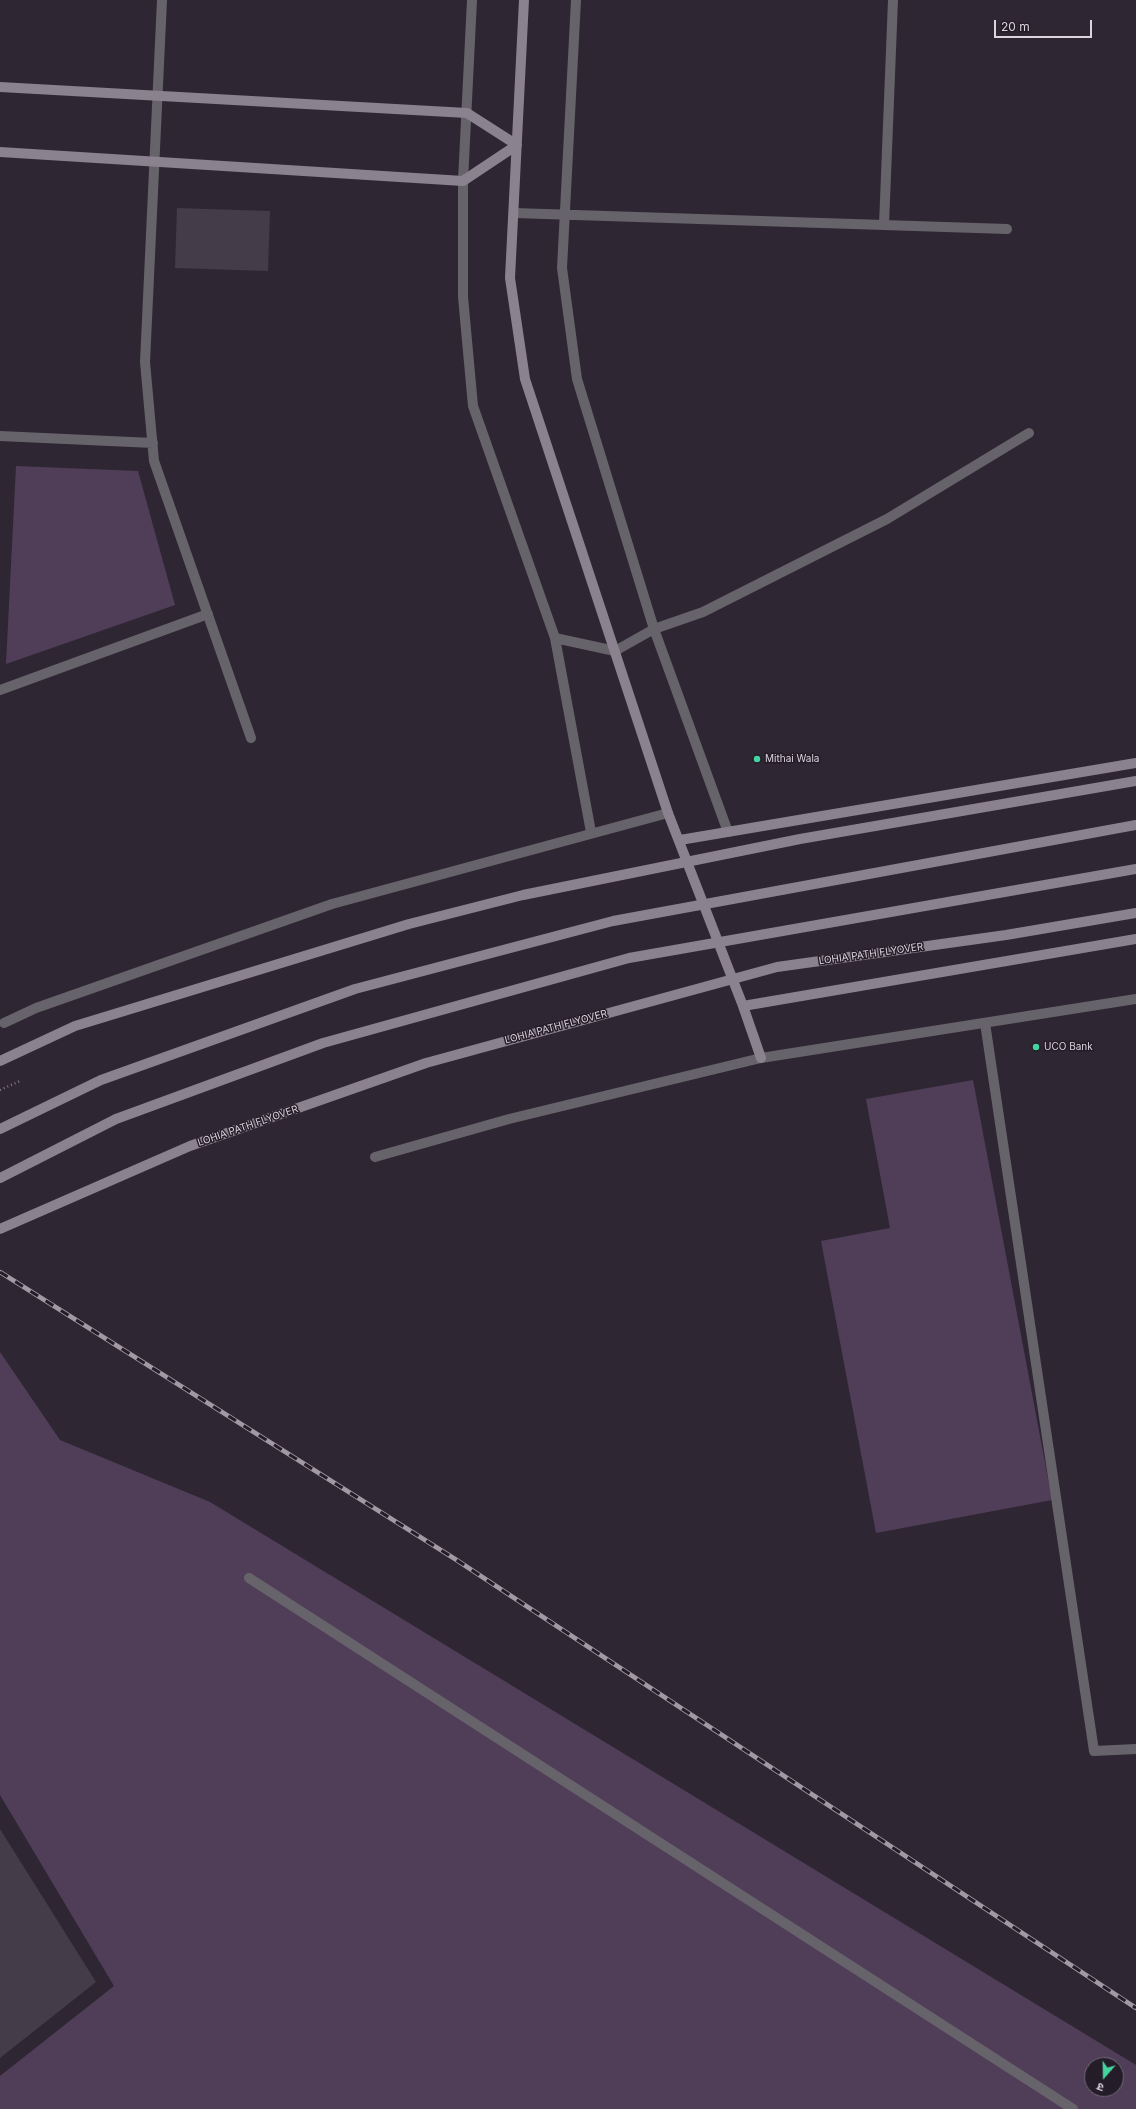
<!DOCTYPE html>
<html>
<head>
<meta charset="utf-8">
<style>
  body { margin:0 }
  #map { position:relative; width:1136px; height:2109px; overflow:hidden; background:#2f2633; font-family:Inter,"Noto Sans Devanagari",sans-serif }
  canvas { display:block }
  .north { position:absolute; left:1084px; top:2057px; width:40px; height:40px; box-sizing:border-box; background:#251c29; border:1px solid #6e6672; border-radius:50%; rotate:200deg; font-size:11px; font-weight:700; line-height:16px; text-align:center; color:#dbd5df }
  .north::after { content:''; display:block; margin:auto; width:14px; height:18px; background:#44d49f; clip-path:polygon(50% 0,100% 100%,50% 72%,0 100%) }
  .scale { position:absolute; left:994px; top:20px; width:98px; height:18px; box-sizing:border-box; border:2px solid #dbd5df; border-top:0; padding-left:5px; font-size:12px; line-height:14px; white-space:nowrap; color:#dbd5df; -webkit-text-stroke:3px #251c29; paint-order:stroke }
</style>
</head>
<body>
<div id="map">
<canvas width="1136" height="2109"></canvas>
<div class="north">उ</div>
<div class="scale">20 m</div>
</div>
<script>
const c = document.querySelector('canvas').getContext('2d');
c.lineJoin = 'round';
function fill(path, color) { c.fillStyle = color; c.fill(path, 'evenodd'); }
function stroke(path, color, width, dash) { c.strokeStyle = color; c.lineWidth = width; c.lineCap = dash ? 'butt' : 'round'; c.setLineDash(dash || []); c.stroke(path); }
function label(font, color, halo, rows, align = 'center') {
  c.font = font + ' Inter,sans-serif'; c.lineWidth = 3; c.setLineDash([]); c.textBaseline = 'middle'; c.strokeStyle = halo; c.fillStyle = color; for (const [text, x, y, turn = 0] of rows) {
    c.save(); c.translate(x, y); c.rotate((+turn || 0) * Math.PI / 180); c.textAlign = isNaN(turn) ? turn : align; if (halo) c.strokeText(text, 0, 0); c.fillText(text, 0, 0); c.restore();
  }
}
fill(new Path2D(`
  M16,466l122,5 37,134 -169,59z
  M973,1080l79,420 -176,33 -55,-292 69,-13 -24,-129z
  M0,1352l60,88 150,62 926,563v44h-1136v-33l114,-90 -114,-191zM1092,2065h24v24h-24z`), '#503e59');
fill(new Path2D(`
  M177,208l93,3 -2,60 -93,-3z
  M0,1829l96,153 -96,76z`), '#453c4a');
stroke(new Path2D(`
  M0,1090l20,-9`), '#837b87', 2.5, [1, 3]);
stroke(new Path2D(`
  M162,0l-17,362 9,99 97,277
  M472,0l-9,181v116l10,109 82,232 60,13 39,-22 -77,-250 -15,-111 14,-268
  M514,213l493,16
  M884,225l9,-225
  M0,436l153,7
  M555,638l36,194
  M0,690l208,-76
  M728,832l-74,-203 49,-17 184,-93 142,-86
  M4,1023l32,-15 296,-104 336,-91
  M985,1023l109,728 42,-2
  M375,1157l134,-38 252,-61 375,-59
  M249,1578l824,531`), '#67636a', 10);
stroke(new Path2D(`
  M524,0l-14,278 15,101 143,434 75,193 18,52
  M0,87l467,26 50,32 -54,36 -463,-29
  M680,840l456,-77
  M743,1006l393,-67`), '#8a828e', 10);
const rail = new Path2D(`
  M0,1272l455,287 681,449`);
stroke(rail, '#a19aa5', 4.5);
stroke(rail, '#251c29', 3, [9]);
stroke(new Path2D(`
  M0,1061l75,-35 334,-102 114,-29 277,-56 336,-58
  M0,1129l101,-49 254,-91 258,-68 523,-96
  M0,1178l116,-59 207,-76 306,-85 507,-89
  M0,1229l190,-83 236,-83 351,-96 229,-32 130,-22`), '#8a828e', 10);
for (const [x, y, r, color] of [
  [757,759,4,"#44d49f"],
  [1036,1047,4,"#44d49f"]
]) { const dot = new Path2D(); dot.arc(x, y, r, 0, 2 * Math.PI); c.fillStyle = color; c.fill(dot); stroke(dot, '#251c29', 1.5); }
label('10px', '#dbd5df', '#251c29', [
  ["Mithai Wala",765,759],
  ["UCO Bank",1044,1047]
], 'left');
label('10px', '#dbd5df', '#251c29', [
  ["LOHIA PATH FLYOVER",871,954,-8],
  ["LOHIA PATH FLYOVER",556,1027,-15],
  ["LOHIA PATH FLYOVER",248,1126,-19]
]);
</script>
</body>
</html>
